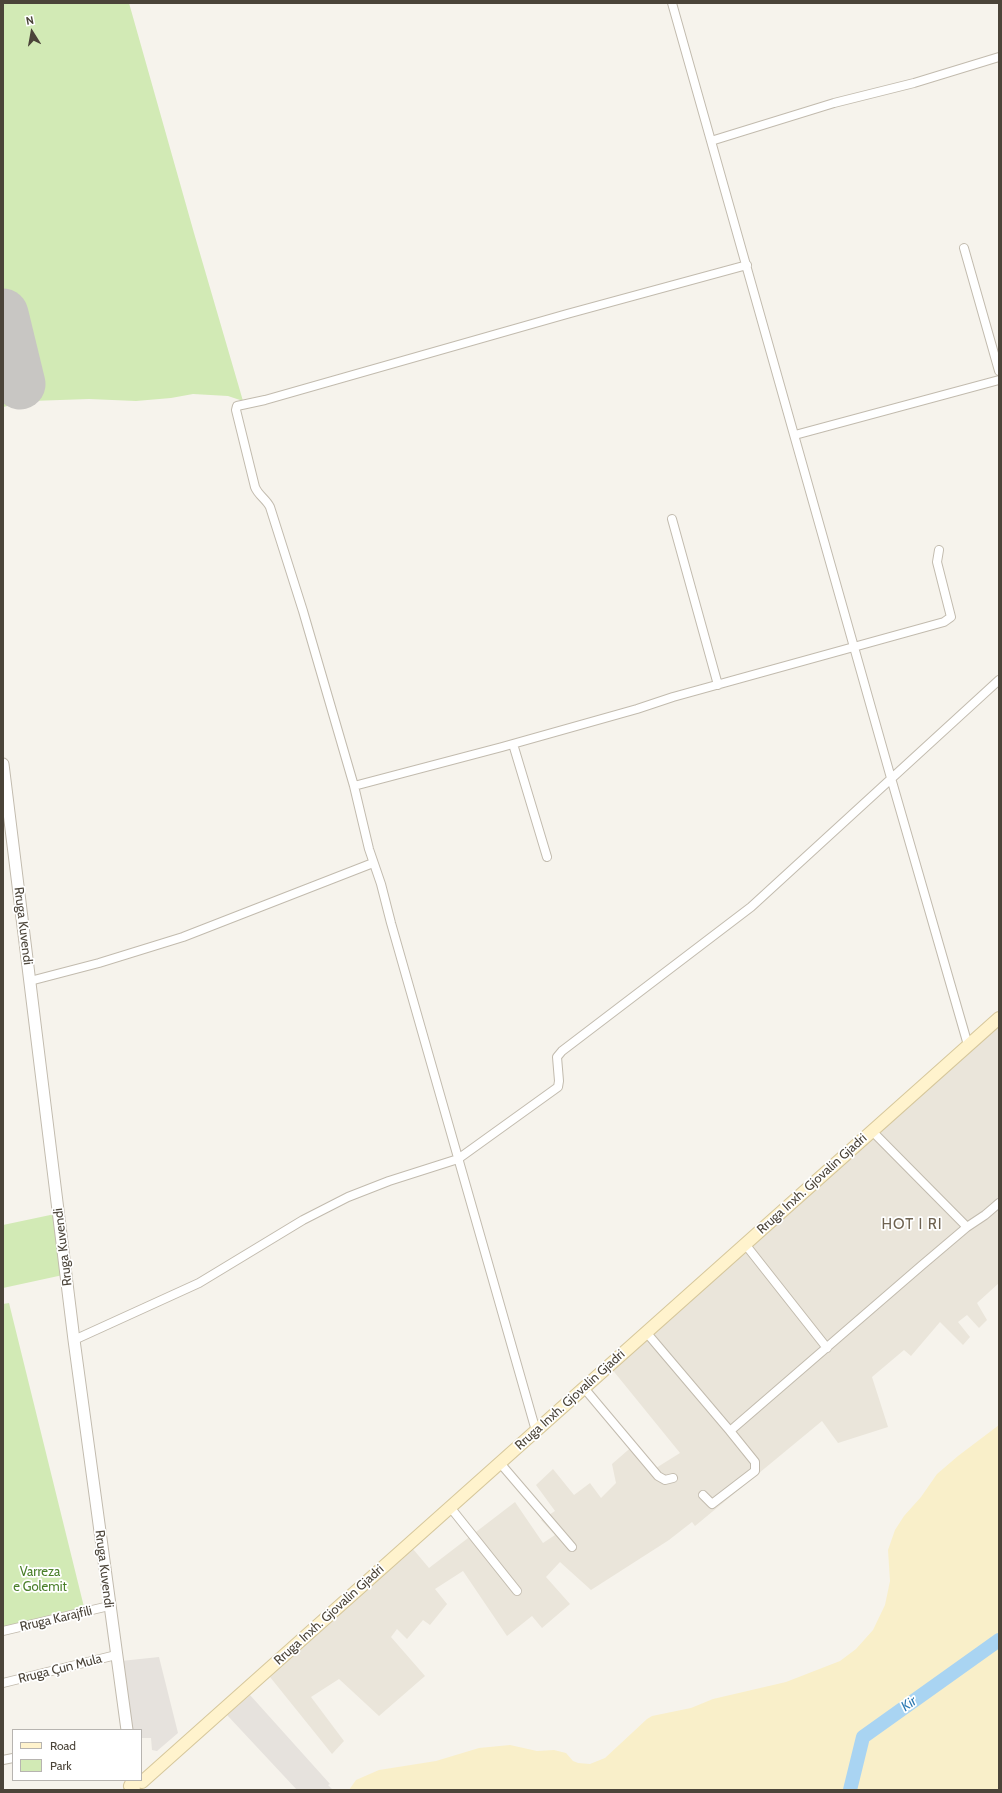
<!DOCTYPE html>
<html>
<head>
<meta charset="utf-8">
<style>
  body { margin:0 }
  #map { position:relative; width:1002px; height:1793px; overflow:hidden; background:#f6f3ec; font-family:Cabin,sans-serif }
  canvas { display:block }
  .frame { position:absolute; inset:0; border:4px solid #4b4439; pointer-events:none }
  .legend { position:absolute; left:12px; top:1729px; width:130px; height:52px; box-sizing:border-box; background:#fff; border:1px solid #b7b4b0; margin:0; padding:5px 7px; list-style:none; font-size:12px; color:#4b4439 }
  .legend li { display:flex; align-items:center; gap:8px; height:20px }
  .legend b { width:20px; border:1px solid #b7b4b0 }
  .north { position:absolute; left:12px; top:12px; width:40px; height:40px; -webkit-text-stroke:3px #fff; paint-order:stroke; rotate:349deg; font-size:11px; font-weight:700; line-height:16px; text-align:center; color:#4b4439 }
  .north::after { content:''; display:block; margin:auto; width:14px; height:18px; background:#4b4439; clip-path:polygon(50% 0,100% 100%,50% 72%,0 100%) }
</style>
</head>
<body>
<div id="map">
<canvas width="1002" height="1793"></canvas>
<div class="frame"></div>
<ul class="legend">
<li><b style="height:5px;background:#fff3cd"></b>Road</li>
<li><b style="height:11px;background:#d2eab5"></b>Park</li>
</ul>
<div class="north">N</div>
</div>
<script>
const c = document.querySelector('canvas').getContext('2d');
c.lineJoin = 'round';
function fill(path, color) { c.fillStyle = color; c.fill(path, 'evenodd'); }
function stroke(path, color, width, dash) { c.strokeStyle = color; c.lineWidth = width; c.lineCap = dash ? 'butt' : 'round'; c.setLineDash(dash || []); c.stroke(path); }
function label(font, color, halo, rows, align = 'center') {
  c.font = font + ' Cabin,sans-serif'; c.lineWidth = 3.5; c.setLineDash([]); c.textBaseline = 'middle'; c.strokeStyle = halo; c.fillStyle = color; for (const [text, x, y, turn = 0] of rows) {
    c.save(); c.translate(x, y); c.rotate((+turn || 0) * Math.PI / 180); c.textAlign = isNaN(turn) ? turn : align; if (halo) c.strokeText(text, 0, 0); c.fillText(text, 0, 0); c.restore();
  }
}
fill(new Path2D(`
  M999,1021v262l-22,20 10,17 -8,8 -12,-13 -9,7 12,15 -7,8 -23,-23 -29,34 -7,-6 -32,27 16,50 -50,16 -16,-22 -127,105 -3,-4 -23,18 -78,50 -31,-28 -14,15 24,27 -28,24 -10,-12 -25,20 -44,-65 -28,18 12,15 -17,21 -7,-5 -16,19 -10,-10 -6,8 34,39 -46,40 -40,-37 -28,18 33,44 -12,13 -62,-77 26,-26 117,-102 16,19 86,-66 28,41 12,-8 -14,-15 14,-9 -19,-26 17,-16 21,26 16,-12 11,15 15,-15 -4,-19 23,-20 21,24 24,-15 -69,-85z`), '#eae5da');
fill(new Path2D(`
  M159,1657l19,76 -21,18 -5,-1 -1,-12h-10v-8h-11l-9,-69z
  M250,1695l80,89 -2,1 5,5h-36l-70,-75z`), '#e6e2dd');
fill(new Path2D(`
  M3,3h126l65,230 49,168 -15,-5 -35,-2 -22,4 -35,3 -47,-2 -58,2 -28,6z
  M55,1214l8,61 -60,13v-63z
  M9,1303l75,304 -81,20v-323z`), '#d2eab5');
fill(new Path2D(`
  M999,1425v365h-650l7,-10 23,-10 57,-9 43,-13 31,-3 27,6 17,-1 12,3 7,8 5,2 12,1 15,-6 42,-39 5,-3 39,-8 22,-9 73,-17 54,-21 16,-12 17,-19 12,-25 5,-24 -2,-31 7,-20 9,-14 17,-19 16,-23 21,-18z`), '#f9efc9');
stroke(new Path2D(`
  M850,1790l13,-53 136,-97`), '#a9d4f2', 14);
stroke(new Path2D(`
  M3,314l17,70`), '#c8c6c3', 51);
const minor = new Path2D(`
  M672,3l219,775 77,267
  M711,141l123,-38 80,-20 85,-26
  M964,248l35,123
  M795,435l204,-55
  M672,519l46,166
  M513,744l34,113
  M354,786l-51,-175 -33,-104c-4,-8 -12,-12 -15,-20l-19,-77 1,-4 28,-6 302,-86 180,-49
  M30,981l69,-18 84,-26 190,-74
  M872,1131l95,96
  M745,1244l82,104
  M646,1332l84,99
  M74,1340l125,-57 104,-63 45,-23 41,-16 69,-22 100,-72 1,-6 -2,-24 5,-6 189,-144 248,-227
  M584,1388l74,88 7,4 8,-2
  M536,1431l-145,-508 -10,-39 -12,-35 -15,-63 148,-39 135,-38 36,-12 271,-75 7,-5 -14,-55 2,-12
  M500,1463l72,84
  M703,1495l9,9 43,-33v-9l-25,-31 191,-165 46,-39 18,-12 14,-12
  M450,1507l67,84
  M3,1631l106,-25
  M3,1683l113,-28
  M3,1760l10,-2`);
const tertiary = new Path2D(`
  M3,764l71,576 53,390`);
const secondary = new Path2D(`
  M133,1780l-3,6 4,4
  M142,1782l857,-764`);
stroke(minor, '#c2bbae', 10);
stroke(tertiary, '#c2bbae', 13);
stroke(secondary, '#d6c79b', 14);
stroke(minor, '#fff', 8);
stroke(tertiary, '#fff', 11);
stroke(secondary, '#fff3cd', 12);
label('13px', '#4b4439', '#fff', [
  ["Rruga Kuvendi",23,926,83],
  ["Rruga Inxh. Gjovalin Gjadri",812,1184,-42],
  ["Rruga Kuvendi",63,1247,-97],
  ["Rruga Inxh. Gjovalin Gjadri",570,1400,-42],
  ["Rruga Kuvendi",104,1569,83],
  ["Rruga Inxh. Gjovalin Gjadri",329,1615,-42],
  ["Rruga Karajfili",56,1619,-13],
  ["Rruga Çun Mula",60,1669,-14]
]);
label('13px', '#4a7f2a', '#fff', [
  ["Varreza",40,1572],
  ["e Golemit",40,1587]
]);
label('italic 14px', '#2e7ab2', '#fff', [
  ["Kir",909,1704,-36]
]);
c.letterSpacing = '1px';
label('15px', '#6e6250', '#fff', [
  ["HOT I RI",912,1225]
]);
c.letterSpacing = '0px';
</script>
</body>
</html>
